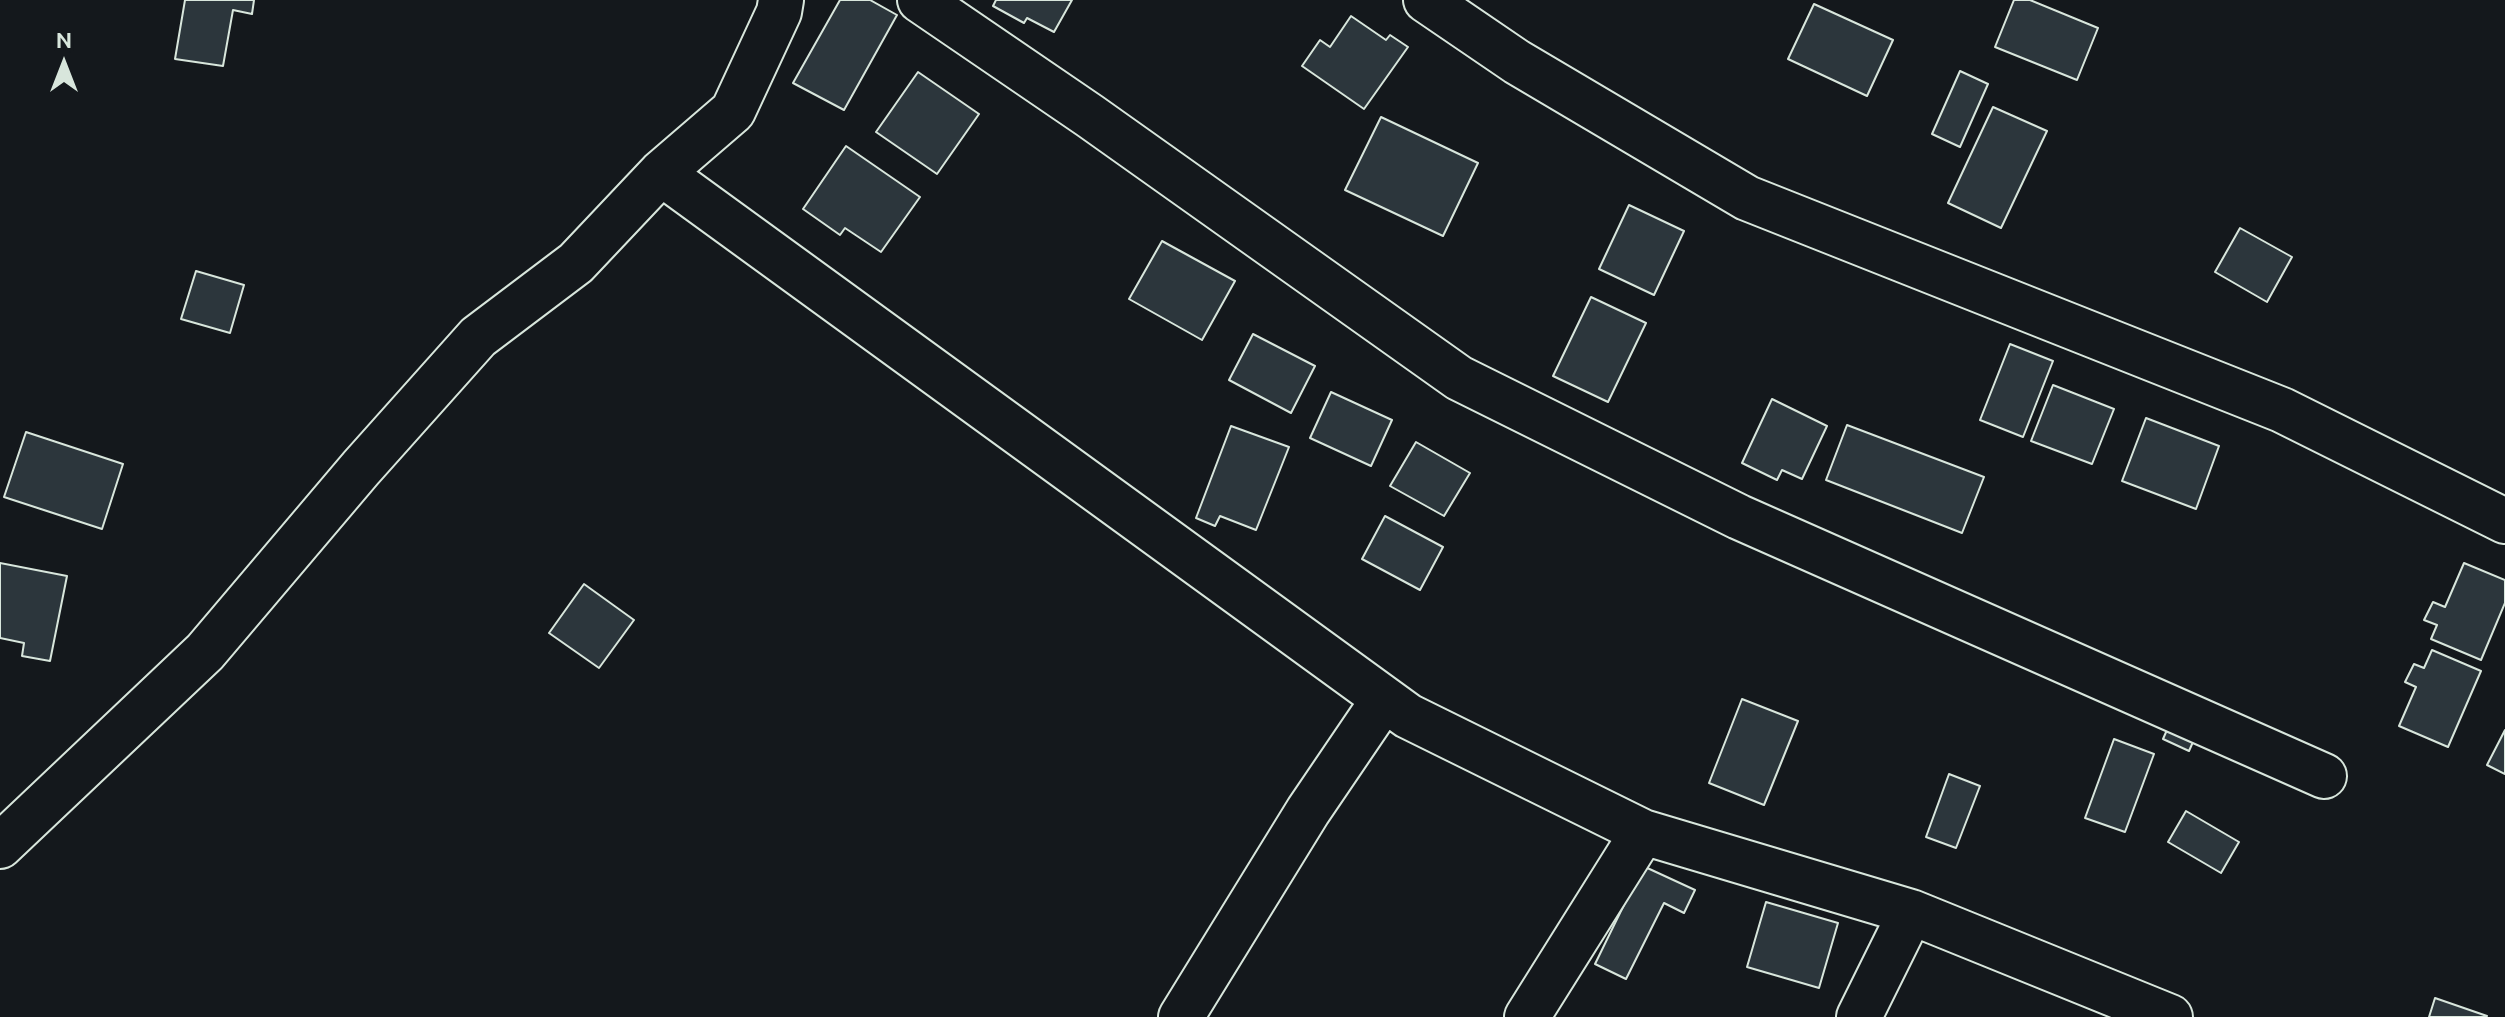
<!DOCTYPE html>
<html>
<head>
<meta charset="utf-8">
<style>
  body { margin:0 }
  #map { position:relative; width:2505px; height:1017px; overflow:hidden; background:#14181c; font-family:Ubuntu,sans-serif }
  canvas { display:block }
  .north { position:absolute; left:24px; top:24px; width:80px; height:80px; -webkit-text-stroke:6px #14181c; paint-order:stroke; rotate:0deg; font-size:22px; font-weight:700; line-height:32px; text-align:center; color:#d8e6dc }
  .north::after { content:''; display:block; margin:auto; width:28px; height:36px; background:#d8e6dc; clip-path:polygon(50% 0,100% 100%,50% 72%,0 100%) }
</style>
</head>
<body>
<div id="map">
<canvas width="2505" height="1017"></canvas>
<div class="north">N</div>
</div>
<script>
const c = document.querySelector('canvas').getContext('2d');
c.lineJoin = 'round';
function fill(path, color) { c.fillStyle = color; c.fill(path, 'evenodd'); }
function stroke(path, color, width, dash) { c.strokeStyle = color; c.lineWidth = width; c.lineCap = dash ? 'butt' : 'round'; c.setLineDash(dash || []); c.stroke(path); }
const building = new Path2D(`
  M185,0h69l-2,14 -19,-4 -10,56 -48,-7z
  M840,0h30l27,15 -53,95 -51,-27z
  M996,0h76l-18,32 -27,-14 -3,5 -31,-17z
  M2014,0h16l68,28 -21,52 -82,-33z
  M1814,4l79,36 -26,56 -79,-37z
  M1351,16l35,24 4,-5 18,12 -44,62 -62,-43 18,-26 10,7z
  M1960,71l28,13 -28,63 -28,-13z
  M918,72l61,42 -42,60 -61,-42z
  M1993,107l54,24 -46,97 -53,-25z
  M1381,117l97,46 -35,73 -98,-46z
  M846,146l74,51 -39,55 -36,-24 -5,7 -37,-26z
  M1629,205l55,26 -30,64 -55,-26z
  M2240,228l52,29 -25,45 -52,-30z
  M1162,241l73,40 -33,59 -73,-41z
  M196,271l48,14 -14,48 -49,-14z
  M1591,297l55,26 -38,79 -55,-26z
  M1253,334l62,32 -24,47 -62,-33z
  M2010,344l43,17 -30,76 -43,-17z
  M2053,385l61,24 -22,55 -61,-23z
  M1331,392l61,28 -21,46 -61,-28z
  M1772,399l55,27 -25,53 -20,-9 -5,10 -35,-17z
  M2146,418l73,28 -23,63 -74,-28z
  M1847,425l137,52 -22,56 -136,-53z
  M1231,426l58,21 -33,83 -36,-14 -5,10 -19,-8z
  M26,432l97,32 -21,65 -98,-32z
  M1416,442l54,31 -26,43 -54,-30z
  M1385,516l58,31 -23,43 -58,-31z
  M0,563l67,13 -17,85 -28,-5 2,-13 -24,-5z
  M2464,563l41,17v23l-24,57 -50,-21 6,-14 -13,-5 9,-18 12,5z
  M584,584l50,36 -35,48 -50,-35z
  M2432,650l49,21 -33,76 -49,-21 17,-39 -11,-5 9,-18 10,4z
  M1742,699l56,22 -34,84 -55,-22z
  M2174,714l26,12 -11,25 -26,-12z
  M2505,730v44l-18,-9z
  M2114,739l40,15 -29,78 -40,-14z
  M1949,774l31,12 -24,62 -30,-11z
  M2186,811l53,31 -18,31 -53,-31z
  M1643,866l52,24 -11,23 -20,-10 -38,76 -31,-15z
  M1766,902l72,21 -19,65 -72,-21z
  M2435,998l52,18 -1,1h-57z`);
fill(building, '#2c363c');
stroke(building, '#d8e6dc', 2);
const minor = new Path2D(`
  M920,0l170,116 369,262 280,139 585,259
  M1426,0l91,62 230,136 535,212 223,111
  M661,173l747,543 235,116 268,80 -52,105
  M0,846l205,-194 156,-184 117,-131 98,-74 85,-90 72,-62 46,-99 2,-12
  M1911,912l259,105
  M1181,1017l127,-206 76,-112
  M1527,1017l116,-185`);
stroke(minor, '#d8e6dc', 48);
stroke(minor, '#14181c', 44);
</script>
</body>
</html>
